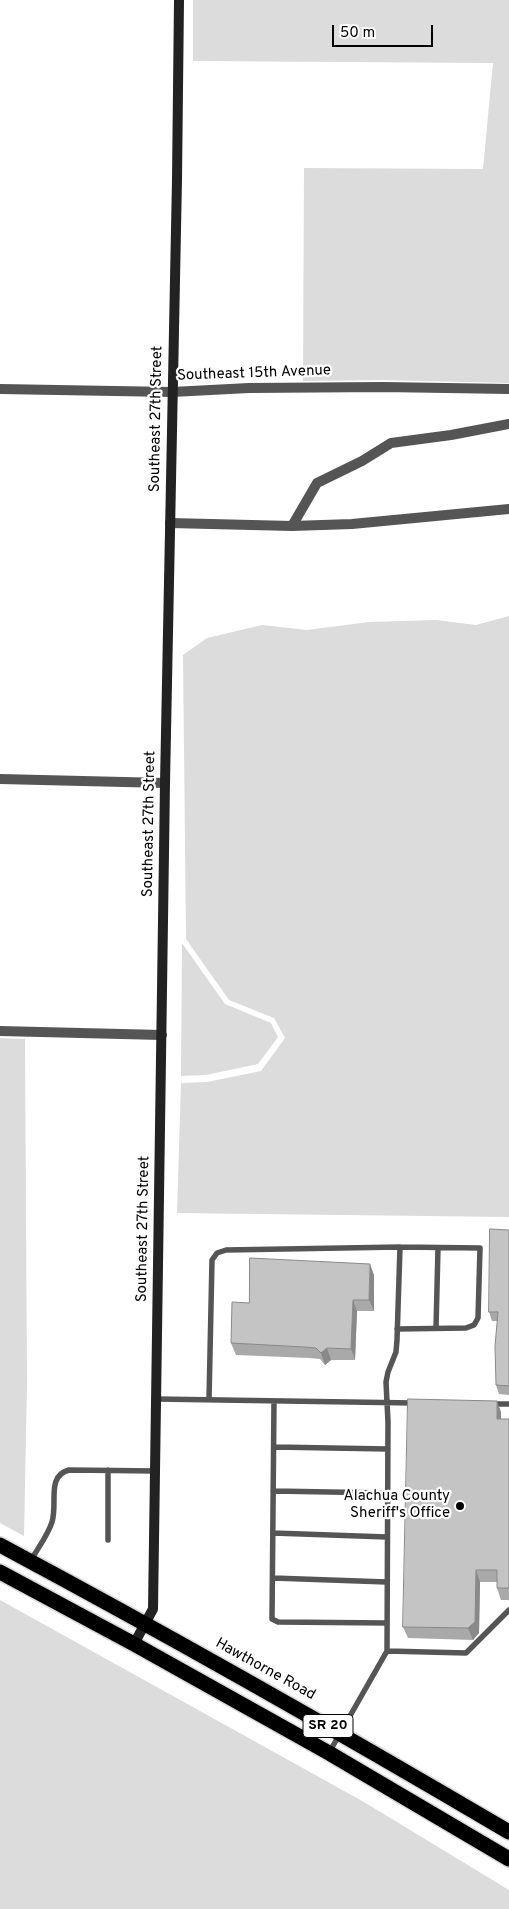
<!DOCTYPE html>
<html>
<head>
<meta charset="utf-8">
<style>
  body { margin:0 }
  #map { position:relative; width:509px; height:1909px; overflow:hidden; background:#fff; font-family:Overpass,sans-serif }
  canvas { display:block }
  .scale { position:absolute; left:332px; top:25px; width:101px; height:22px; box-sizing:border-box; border:2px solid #000; border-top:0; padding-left:6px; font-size:15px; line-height:18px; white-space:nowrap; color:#000; -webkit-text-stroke:4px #fff; paint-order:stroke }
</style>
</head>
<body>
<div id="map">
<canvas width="509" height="1909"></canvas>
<div class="scale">50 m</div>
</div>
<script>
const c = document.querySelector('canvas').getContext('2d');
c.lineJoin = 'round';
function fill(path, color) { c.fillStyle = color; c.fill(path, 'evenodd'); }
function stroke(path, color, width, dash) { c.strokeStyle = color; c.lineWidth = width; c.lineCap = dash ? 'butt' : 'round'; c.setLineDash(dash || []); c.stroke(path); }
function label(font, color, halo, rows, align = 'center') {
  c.font = font + ' Overpass,sans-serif'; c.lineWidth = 4.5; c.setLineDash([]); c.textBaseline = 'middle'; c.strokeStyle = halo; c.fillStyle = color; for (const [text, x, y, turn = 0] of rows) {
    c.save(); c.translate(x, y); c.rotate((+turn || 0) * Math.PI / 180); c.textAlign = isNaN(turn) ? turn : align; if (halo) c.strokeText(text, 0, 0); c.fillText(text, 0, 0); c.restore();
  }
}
fill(new Path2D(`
  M193,0h316v383l-126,-3 -80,1 1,-213 179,1 10,-106 -300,-2z
  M509,616v601l-332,-4 4,-130 26,-1 54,-11 24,-33 -11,-20 -45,-18 -43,-61 -3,-284 24,-17 55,-13 45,5 62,-8 67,-2 40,5z
  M182,943l43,61 46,19 7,14 -20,27 -52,11 -25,1z
  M0,1038l25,1 2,346 -3,151 -24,-13z
  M0,1600l364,202 145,88v19h-509z`), '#dcdcdc');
const highway = new Path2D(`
  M0,1545c172,92 341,188 509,287
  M0,1572l134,72 195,109 180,106`);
stroke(highway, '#dbdbdb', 18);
stroke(new Path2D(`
  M436,1328l2,-80
  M397,1329l69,-1 8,-3 4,-7 2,-70 -80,-1
  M156,1399l258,4
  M209,1400l3,-140 5,-7 9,-3 174,-3 -3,93 -1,12 -8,20 -2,10 2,40 -1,229 -57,100
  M274,1401l-2,218 6,3 109,1
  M491,1404h18
  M274,1447l114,2
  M273,1491l114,2
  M273,1533l114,4
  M108,1540v-70
  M31,1560c7,-12 17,-25 21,-38 6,-19 -6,-46 17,-52l87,1
  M273,1578l114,4
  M387,1651l79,2 43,-43`), '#555', 5.5);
stroke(new Path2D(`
  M0,389l172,3 77,-4 134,-1 126,2
  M509,424l-58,11 -60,8 -29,18 -45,22 -25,43 60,-2 157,-15
  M170,523l122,3
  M0,779l165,4
  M0,1031l162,4`), '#555', 10);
stroke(new Path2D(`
  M134,1644l19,-35 12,-826 12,-604 2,-179`), '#222', 10);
stroke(highway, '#000', 15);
fill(new Path2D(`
  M509,1230v165l-10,-1 -3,-9 1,-64h-5l-3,-9z
  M374,1275v36h-17l-2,49h-24l-6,5 -5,-6 -11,-1 -73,-3 -5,-12 18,-40z
  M501,1412v7h8v181h-8l-4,-12v-6h-17l-1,51 -6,7 -65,-2 -5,-11z`), '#a9a9a9');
fill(new Path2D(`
  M370,1264l4,11v36l-5,-11z
  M353,1300l4,11 -2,49 -4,-11z
  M327,1348l4,12 -6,5 -4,-12z
  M497,1401l4,11v18l-4,-11z
  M476,1570l4,12 -1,51 -6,7 -5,-12z`), '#898989');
const building = new Path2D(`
  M490,1229l19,1v156l-13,-1 -1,-39 3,-34h-9z
  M250,1258l120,6 -1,36h-16l-2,49 -24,-1 -6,5 -5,-5 -12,-1 -73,-4 1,-41 17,1z
  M408,1399l89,2v18h12v168l-1,1h-11v-18h-21l-1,52 -7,6 -65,-1z`);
fill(building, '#c4c4c4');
stroke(building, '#898989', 1);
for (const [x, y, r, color] of [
  [460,1506,5,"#000"]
]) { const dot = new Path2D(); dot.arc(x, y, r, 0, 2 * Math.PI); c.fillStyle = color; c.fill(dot); stroke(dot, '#fff', 2); }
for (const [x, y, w] of [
  [328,1726,50]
]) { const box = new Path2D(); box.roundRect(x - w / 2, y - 11.5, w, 23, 4); c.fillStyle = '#fff'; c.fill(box); stroke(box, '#000', 1); }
label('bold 14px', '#000', null, [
  ["SR 20",328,1726]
]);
label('15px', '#000', '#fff', [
  ["Southeast 15th Avenue",254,374,-2],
  ["Southeast 27th Street",157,419,-89],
  ["Southeast 27th Street",150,824,-89],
  ["Southeast 27th Street",144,1229,-89],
  ["Hawthorne Road",265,1670,29]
]);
label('15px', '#000', '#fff', [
  ["Alachua County",450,1497],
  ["Sheriff's Office",450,1514]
], 'right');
</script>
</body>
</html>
